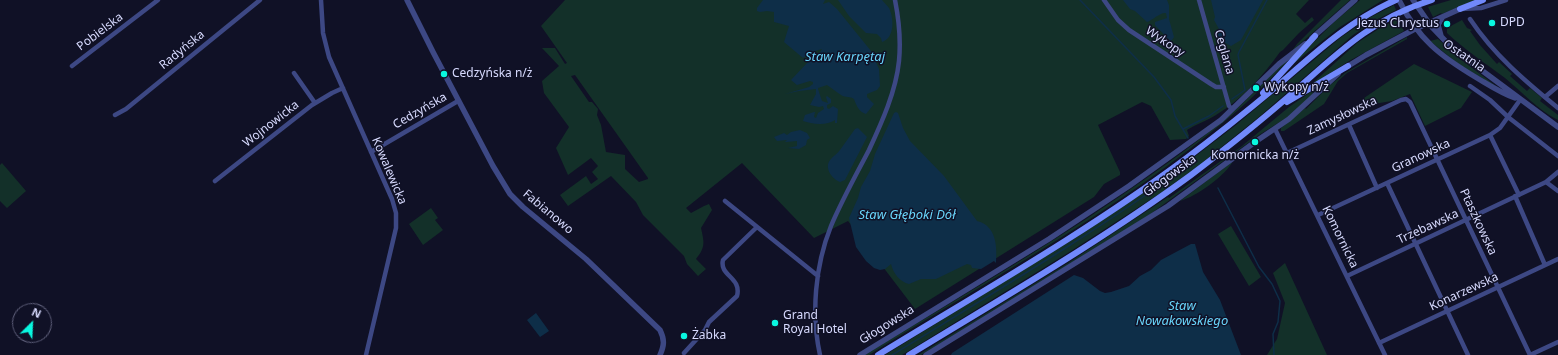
<!DOCTYPE html>
<html>
<head>
<meta charset="utf-8">
<style>
  body { margin:0 }
  #map { position:relative; width:1558px; height:355px; overflow:hidden; background:#101126; font-family:"Noto Sans",sans-serif }
  canvas { display:block }
  .north { position:absolute; left:12px; top:303px; width:40px; height:40px; box-sizing:border-box; background:#101126; border:1px solid #60617c; border-radius:50%; rotate:24deg; font-size:11px; font-weight:700; line-height:16px; text-align:center; color:#d7dafe }
  .north::after { content:''; display:block; margin:auto; width:14px; height:18px; background:#09f7e0; clip-path:polygon(50% 0,100% 100%,50% 72%,0 100%) }
</style>
</head>
<body>
<div id="map">
<canvas width="1558" height="355"></canvas>
<div class="north">N</div>
</div>
<script>
const c = document.querySelector('canvas').getContext('2d');
c.lineJoin = 'round';
function fill(path, color) { c.fillStyle = color; c.fill(path, 'evenodd'); }
function stroke(path, color, width, dash) { c.strokeStyle = color; c.lineWidth = width; c.lineCap = dash ? 'butt' : 'round'; c.setLineDash(dash || []); c.stroke(path); }
function label(font, color, halo, rows, align = 'center') {
  c.font = font + ' "Noto Sans",sans-serif'; c.lineWidth = 3; c.setLineDash([]); c.textBaseline = 'middle'; c.strokeStyle = halo; c.fillStyle = color; for (const [text, x, y, turn = 0] of rows) {
    c.save(); c.translate(x, y); c.rotate((+turn || 0) * Math.PI / 180); c.textAlign = isNaN(turn) ? turn : align; if (halo) c.strokeText(text, 0, 0); c.fillText(text, 0, 0); c.restore();
  }
}
fill(new Path2D(`
  M565,0h744l-13,14 9,9 7,-6 2,3 -15,13 -16,17 -3,2c-18,25 -38,47 -64,63 -9,6 -20,9 -29,15l2,6 -3,3 -16,1 -19,-34 -9,-4 -44,23 22,47v3l-16,9 -10,13 -179,112 -67,-88 -34,17 -72,-75 -56,45 5,5 13,-7 5,-2 3,6 -11,18c3,14 5,19 -5,31l10,10 -8,7 -11,-12 -3,-8 -41,-41 -7,-13 -25,-26 -43,30 -8,-11 26,-19 5,8 7,-5 -6,-7 6,-6 -7,-8 -23,17 -12,-27 13,-21 -25,-34 -2,-12 17,-15 -17,-18h13l10,16 2,-1 -26,-37zM575,75l73,103v1l-9,3 -14,-13v-14l-19,-3 -5,-27 -4,-10 1,-6 -6,-7h-3l-18,-26z
  M1341,0h9l-58,51 5,-7z
  M1360,0h23l-43,27 -53,42 46,-46z
  M1451,0h24l-33,14 -1,-1 -8,4 -5,-10 -4,1z
  M1394,5l2,5 -20,10 -23,15 -93,81 -62,50 -36,26 -91,59 -169,104h-17l189,-116 68,-45 51,-36 43,-33 104,-87 29,-20z
  M1401,17l-3,3 6,11 -55,30 -43,28 51,-46 23,-15z
  M1462,20l5,8 5,2 -2,1 10,14 17,19 2,-2 13,12 -2,2 17,15 3,-3 12,10 -2,3 18,14v5c-20,-10 -36,-28 -53,-42 -20,-15 -40,-28 -58,-45v-5z
  M1407,37v2l-60,34 -9,8 -14,23 -40,27h-3v-3l24,-20 1,1 23,-23 16,-13z
  M1438,39l21,19 41,31 -43,-26 -27,-22z
  M1286,61l1,1c-18,18 -36,38 -56,54 -111,94 -240,162 -362,239h-4c118,-72 239,-141 348,-226 27,-20 48,-46 73,-68z
  M1414,64l58,28 -11,16 -36,18 -15,-32 -18,7 -25,4 -3,-7z
  M1322,84v1l-28,28 -35,22 -110,80 -228,140h-3l150,-92 100,-66 1,1 73,-52 47,-39z
  M1232,162v1c-10,15 -35,33 -52,38z
  M2,163l24,28 -19,17 -7,-7v-36z
  M431,208l7,10 -3,2 8,10 -20,15 -14,-21z
  M1231,226l30,51 -12,9 -31,-52z
  M1285,263l42,92h-60l10,-16 8,-36 -12,-30z`), '#133029');
fill(new Path2D(`
  M763,0h62l-2,4 6,-2 8,7 34,42 8,18 1,17 -3,4 -10,4v3l7,7 -8,10c-7,-2 -10,-9 -12,-15 -4,-3 -8,-1 -13,-4 -5,-3 -9,-7 -14,-10l-9,3v1l4,12 6,2 -2,-6 1,-1 4,3v4l-4,2v3l2,1 4,-3 5,3 -1,14h-2v-3c-8,6 -24,4 -32,1l2,-6 9,-3h1l-1,5 2,1 2,-5 6,-4 -1,-3 -4,1 -9,-2 6,-11v-5l-17,2 -14,3 24,-7 4,-3v-2l-3,-1 -13,4 -6,-5 18,-19 11,-9 2,-3 -10,3 -9,6 -19,-16 5,-16 -15,-4v-10l-7,-1 -7,1 -3,-1v-3z
  M838,0h44c2,3 5,5 7,8 5,10 6,30 -7,34l-1,-4 -4,-4 -11,-1 -17,-17z
  M1123,0h44l2,5v14l5,18 -2,3 -2,1 -15,-16v-3l12,-4 -1,-5c-6,-1 -13,7 -19,9l-12,-11 -5,-2z
  M1211,0h52l-22,40 -10,6 -11,-6 -3,-5 2,-6 -5,-9 1,-3z
  M896,112l2,1 5,15 7,13 34,35 33,45c20,5 20,26 19,42l-2,-2 -13,8 -9,-1 -1,-3 -4,-1 -31,15h-15l-12,5c-9,-2 -16,-11 -18,-20l-6,5 -5,1 -6,-2 -8,-7 -10,-14 -7,-29 9,-20 3,-11 9,-16 5,-17 19,-41z
  M858,128l9,9 -22,43 -5,2c-8,-3 -17,-15 -9,-23 2,-3 6,-5 9,-9 5,-7 10,-14 15,-21z
  M800,130l7,3 3,5 -3,2 -1,5 -7,4 -11,-1 9,-2v-5l-11,1h-1l2,-2 -10,1 -3,-4 10,-4 3,2 4,-3z
  M1191,244h4l8,28 17,28 21,55h-290l1,-2 122,-78 9,3 17,13 5,2 6,-1 18,-6 11,-10 11,-6 10,-10z
  M536,313l13,18 -9,6 -13,-17z`), '#0e2e48');
stroke(new Path2D(`
  M1080,0l74,77 17,23 4,16 13,22
  M1232,99l13,-9 -7,-35 1,-3 28,-52
  M1183,129l26,-13 14,-10
  M1218,188l41,79 13,17 8,17 -2,21 -5,12 1,21
  M892,355c101,-62 203,-122 299,-192`), '#0e2e48', 1.5);
stroke(new Path2D(`
  M321,0l2,33 6,24 63,142 4,14v15l-30,127
  M1104,0l14,20 11,10 82,54 5,3h8
  M1199,0l30,106 3,3
  M1461,9l20,-1 25,-8
  M1470,19c24,36 55,62 88,89
  M72,66l86,-66
  M294,73l21,30
  M1470,86l20,14 18,17 50,39
  M1545,97l13,-11
  M115,115l11,-6 134,-109
  M1349,125l28,63
  M1275,129l110,226
  M1490,135l29,60
  M371,152l87,-51
  M1287,153l114,-53 5,-1 4,3 120,253
  M215,181l97,-76 20,-12 11,-5
  M1546,182l12,9
  M1387,183l81,172
  M1515,196l30,69
  M725,201l93,75
  M1318,215l172,-80 10,-7 20,-28
  M1347,276l199,-94 12,-10
  M1379,343l179,-84
  M684,353l21,-23 4,-8 28,-26c5,-19 -18,-20 -14,-36l34,-33
  M820,355c-9,-41 -5,-89 11,-129 11,-26 25,-51 38,-76 13,-28 27,-59 30,-89 2,-21 0,-41 -4,-61
  M1530,355l28,-13`), '#3d4884', 4.5);
stroke(new Path2D(`
  M407,0l26,52 60,114 17,28 13,13 63,52 74,71c5,10 4,16 0,25
  M1399,0c19,39 41,56 78,78 12,7 24,15 38,20
  M1413,0l18,26 22,23 105,78
  M1441,36l-3,-11 4,-7
  M1312,38l43,-38
  M1345,68l21,-13 47,-25 47,-21
  M860,355l189,-116 80,-53 92,-66 58,-56 26,-20
  M926,355l242,-149 87,-64 34,-23 49,-45`), '#3d4884', 5.5);
stroke(new Path2D(`
  M1460,9l23,-9
  M1263,93l52,-57
  M1287,102l61,-36
  M878,355c103,-63 209,-123 306,-195 32,-24 62,-48 92,-73 37,-32 74,-67 120,-87
  M909,355c95,-58 192,-114 282,-180 33,-25 66,-51 97,-78 48,-42 82,-78 144,-97`), '#7189fb', 6);
for (const [x, y, r, color] of [
  [1492,23,4,"#09f7e0"],
  [1447,24,4,"#09f7e0"],
  [444,74,4,"#09f7e0"],
  [1256,88,4,"#09f7e0"],
  [1255,142,4,"#09f7e0"],
  [775,323,4,"#09f7e0"],
  [684,336,4,"#09f7e0"]
]) { const dot = new Path2D(); dot.arc(x, y, r, 0, 2 * Math.PI); c.fillStyle = color; c.fill(dot); stroke(dot, '#101126', 1.5); }
label('12px', '#d7dafe', '#101126', [
  ["DPD",1500,23],
  ["Jezus Chrystus",1439,24,"right"],
  ["Cedzyńska n/ż",452,74],
  ["Wykopy n/ż",1264,88],
  ["Komornicka n/ż",1255,156,"center"],
  ["Grand",783,316],
  ["Royal Hotel",783,330],
  ["Żabka",692,336]
], 'left');
label('12px', '#d7dafe', '#101126', [
  ["Pobielska",100,32,-37],
  ["Wykopy",1165,42,34],
  ["Radyńska",182,50,-39],
  ["Ceglana",1224,52,74],
  ["Ostatnia",1464,56,34],
  ["Cedzyńska",420,111,-30],
  ["Zamysłowska",1342,116,-25],
  ["Wojnowicka",271,124,-38],
  ["Granowska",1421,156,-25],
  ["Kowalewicka",389,171,67],
  ["Głogowska",1170,176,-36],
  ["Fabianowo",548,212,40],
  ["Ptaszkowska",1478,222,65],
  ["Trzebawska",1428,227,-25],
  ["Komornicka",1340,237,64],
  ["Konarzewska",1464,292,-25],
  ["Głogowska",887,325,-32]
]);
label('italic 13px', '#68d4fa', '#101126', [
  ["Staw Karpętaj",845,57],
  ["Staw Głęboki Dół",907,215],
  ["Staw",1182,306],
  ["Nowakowskiego",1182,321]
]);
</script>
</body>
</html>
